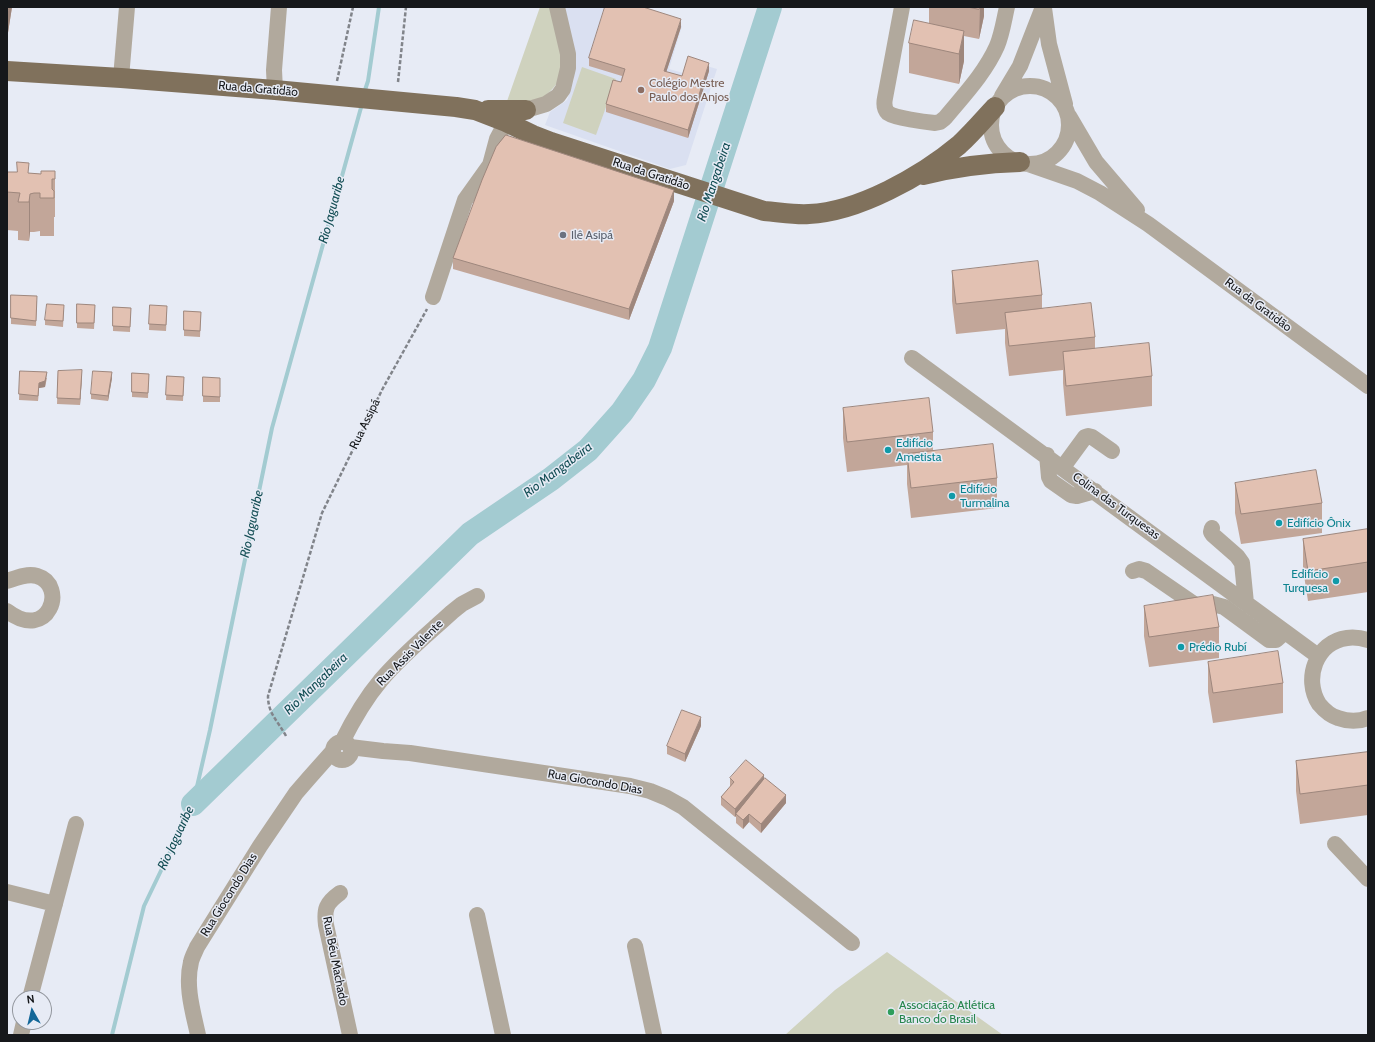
<!DOCTYPE html>
<html>
<head>
<meta charset="utf-8">
<style>
  body { margin:0 }
  #map { position:relative; width:1375px; height:1042px; overflow:hidden; background:#e7ebf5; font-family:Cabin,sans-serif }
  canvas { display:block }
  .frame { position:absolute; inset:0; border:8px solid #16181b; pointer-events:none }
  .north { position:absolute; left:12px; top:990px; width:40px; height:40px; box-sizing:border-box; background:#e7ebf5; border:1px solid #93979e; border-radius:50%; rotate:352deg; font-size:11px; font-weight:700; line-height:16px; text-align:center; color:#16181b }
  .north::after { content:''; display:block; margin:auto; width:14px; height:18px; background:#136798; clip-path:polygon(50% 0,100% 100%,50% 72%,0 100%) }
</style>
</head>
<body>
<div id="map">
<canvas width="1375" height="1042"></canvas>
<div class="frame"></div>
<div class="north">N</div>
</div>
<script>
const c = document.querySelector('canvas').getContext('2d');
c.lineJoin = 'round';
function fill(path, color) { c.fillStyle = color; c.fill(path, 'evenodd'); }
function stroke(path, color, width, dash) { c.strokeStyle = color; c.lineWidth = width; c.lineCap = dash ? 'butt' : 'round'; c.setLineDash(dash || []); c.stroke(path); }
function label(font, color, halo, rows, align = 'center') {
  c.font = font + ' Cabin,sans-serif'; c.lineWidth = 3; c.setLineDash([]); c.textBaseline = 'middle'; c.strokeStyle = halo; c.fillStyle = color; for (const [text, x, y, turn = 0] of rows) {
    c.save(); c.translate(x, y); c.rotate((+turn || 0) * Math.PI / 180); c.textAlign = isNaN(turn) ? turn : align; if (halo) c.strokeText(text, 0, 0); c.fillText(text, 0, 0); c.restore();
  }
}
fill(new Path2D(`
  M564,7h56l62,19 -13,43 14,4 4,-13 30,9 -31,96 -16,4 -125,-44 5,-13 17,-12 7,-21z`), '#dae0f1');
fill(new Path2D(`
  M540,7h10c4,17 14,44 13,61 -2,14 -14,27 -26,33 -8,4 -22,2 -31,3z
  M582,67l34,12 -20,56 -33,-12z
  M887,952l116,83h-218l50,-45z`), '#cfd2be');
stroke(new Path2D(`
  M364,93l4,-12 11,-74
  M112,1035l32,-129 49,-102 17,-74 62,-302 90,-324`), '#a3cbd1', 4);
stroke(new Path2D(`
  M193,804l277,-270 81,-55 37,-29 34,-38 22,-32 16,-32 110,-341`), '#a3cbd1', 24);
stroke(new Path2D(`
  M337,81l16,-74
  M398,82l8,-75
  M286,736c-8,-15 -18,-22 -18,-40l54,-183 60,-123 45,-81`), '#81848a', 2.5, [4, 2]);
stroke(new Path2D(`
  M902,7l-17,91c-1,5 -1,11 3,15 7,5 37,9 47,10l5,-1 5,-4c19,-23 40,-45 52,-72 5,-12 7,-26 10,-39
  M1044,8l5,36 16,60
  M121,78l6,-71
  M991 125a39 39 0 1 1 78 0a39 39 0 1 1-78 0Z
  M275,90l-1,-20 5,-63
  M1002,96l18,-30 23,-59
  M1069,116l27,46 41,48
  M1028,164l49,17 23,12 48,31 220,162
  M433,297l32,-97 25,-35 7,-26 9,-17 20,-12 20,-6 12,-8 5,-7 5,-21v-14l-11,-47
  M912,358l406,298
  M1047,455l2,22 2,4 20,14 6,1 18,-5
  M1063,467l22,-30 3,-1 4,1 20,14
  M1212,528l-1,4 2,3 24,21 5,7 4,40
  M1133,571l6,-2 7,2 51,35 16,-2 11,3 45,33h7l9,-8
  M7,581c9,-3 20,-8 30,-5 31,9 12,67 -30,35
  M1368,640c-7,-2 -14,-3 -21,-2 -31,4 -44,41 -28,66 5,6 12,12 19,14 11,4 20,4 30,0
  M342,742c11,-22 23,-43 39,-62 21,-25 47,-46 71,-68l10,-8 15,-8
  M333 751a9 9 0 1 1 18 0a9 9 0 1 1-18 0Z
  M350,747l33,4 27,2 220,33 20,5 17,7 16,9 169,136
  M1335,844l33,35
  M7,892l48,12
  M340,893c-14,10 -16,16 -14,32l24,110
  M477,915l26,120
  M635,946l19,89
  M30,998l46,-174
  M21,1035l3,-13
  M198,1035c-5,-23 -13,-49 -7,-73 1,-5 4,-10 6,-15l63,-101 36,-53 13,-15 24,-27`), '#b1a99d', 16);
stroke(new Path2D(`
  M7,71l114,7 154,12 181,17 19,3 31,12 27,13 18,7 213,69c15,1 30,4 45,3 49,-2 113,-38 150,-69 13,-12 24,-25 36,-38
  M488,110h38
  M923,175c32,-8 64,-12 97,-13`), '#80715c', 20);
fill(new Path2D(`
  M7,7h5l-5,32z
  M929,7h55v9l-5,23 -15,-3v25l-5,23 -50,-11v-30l20,-20z
  M681,27l-15,45 16,4 27,-5 -21,67 -82,-26v-8l15,-22 1,-6 -33,-10v-8z
  M55,171v46h-1v19h-14v-5l-6,1h-4l-1,9 -11,-1v-9l-11,-1v-58l34,2z
  M674,201l-45,119 -176,-51v-11z
  M952,271l90,24v13l53,29v12l57,27v30l-86,10 -3,-33v-13l-54,6 -4,-33v-14l-49,5 -4,-33z
  M11,295l26,6 -1,25 -25,-2z
  M77,304l18,6 -1,19 -17,-1z
  M150,305l17,7 -1,19 -17,-1z
  M113,307l18,1 -1,24 -17,-1z
  M64,310l-1,17 -18,-2v-5z
  M184,311l17,1 -1,25 -16,-1z
  M20,371l27,7 -2,9 -6,1 -1,13 -19,-1z
  M58,371l24,5 -2,29 -23,-1z
  M132,373l17,1 -1,24 -16,-1z
  M167,376l17,1 -1,24 -17,-1z
  M112,378l-4,23 -17,-2v-5z
  M220,378v24h-17v-6z
  M843,408l90,24v19l64,27v30l-86,10 -4,-34v-19l-60,7 -4,-34z
  M1235,483l87,20v30l-81,11 -6,-31z
  M1368,529v63l-60,9 -5,-32v-30z
  M1144,606l75,21v31l-70,9 -5,-31z
  M1208,662l75,21v30l-70,10 -5,-31z
  M701,726l-16,36 -18,-8v-8z
  M1368,752v63l-68,9 -4,-33v-30z
  M730,778l34,2 22,23 -25,30 -12,-11 -6,7 -7,-6v-7l-1,1 -14,-12v-8l9,-10z`), '#c2a699');
fill(new Path2D(`
  M9,7h3l-5,32v-23z
  M980,7h4v9l-5,23z
  M681,19v8l-17,52v-8z
  M964,31v30l-5,23v-30z
  M709,63v8l-21,67v-8z
  M674,190v11l-45,119v-11z
  M30,194v38l-1,9v-39z
  M82,370v6l-2,29v-6z
  M47,372l-2,15 -6,1 -1,13 1,-18z
  M112,372v6l-4,23v-5z
  M701,717v9l-16,36v-8z
  M764,775v9l-28,30v2l-1,1v-8z
  M786,795v8l-25,30v-9z
  M749,814v8l-6,7v-9z`), '#9e877d');
const building = new Path2D(`
  M7,7h2l-2,9z
  M605,7h38l38,12 -17,52 18,5 6,-20 21,7 -21,67 -82,-26 7,-24 8,2 4,-13 -36,-11z
  M968,7h12l-1,2z
  M914,20l50,11 -5,23 -50,-11z
  M506,135l168,55 -45,119 -176,-51 29,-78 14,-33z
  M17,162l12,1 -1,10 13,1v-3h14v8h-3v10l2,2v7h-14v-5h-6l-4,1 -1,8h-11l2,-9 -13,-1v-20h10z
  M1038,261l4,34 -86,9 -4,-33z
  M11,295l26,1 -1,25 -25,-3z
  M1091,303l4,34 -86,9 -4,-33z
  M47,304l17,1 -1,16 -18,-1z
  M77,304l18,1 -1,18h-17z
  M150,305l17,1 -1,19 -17,-1z
  M113,307l18,1 -1,19 -17,-1z
  M184,311l17,1 -1,19 -16,-1z
  M1149,343l3,33 -86,10 -3,-34z
  M82,370l-2,29 -23,-1 1,-27z
  M20,371l27,1 -2,9 -6,2 -1,13 -19,-2z
  M93,371l19,1 -4,24 -17,-2z
  M132,373l17,1 -1,19 -16,-1z
  M167,376l17,1 -1,19 -17,-1z
  M203,377l17,1v19l-17,-1z
  M929,398l4,34 -86,10 -4,-34z
  M993,444l4,34 -86,10 -4,-34z
  M1316,470l6,33 -81,11 -6,-31z
  M1368,529v33l-60,9 -5,-32z
  M1213,595l6,32 -70,10 -5,-31z
  M1278,651l5,32 -70,10 -5,-31z
  M682,710l19,7 -16,37 -18,-8z
  M1368,752v33l-68,9 -4,-33z
  M746,760l18,15 -29,34 -14,-12 13,-15 -4,-4z
  M765,778l21,17 -25,29 -12,-10 -6,6 -7,-6z`);
fill(building, '#e2c1b2');
stroke(building, '#9e877d', 1);
for (const [x, y, r, color] of [
  [641,90,4,"#8d6e63"],
  [563,235,4,"#6b7280"],
  [888,450,4,"#0f9aa8"],
  [952,496,4,"#0f9aa8"],
  [1279,523,4,"#0f9aa8"],
  [1336,581,4,"#0f9aa8"],
  [1181,647,4,"#0f9aa8"],
  [891,1012,4,"#2e9e5b"]
]) { const dot = new Path2D(); dot.arc(x, y, r, 0, 2 * Math.PI); c.fillStyle = color; c.fill(dot); stroke(dot, '#e7ebf5', 1.5); }
label('12px', '#785e54', '#e7ebf5', [
  ["Colégio Mestre",649,83],
  ["Paulo dos Anjos",649,97]
], 'left');
label('12px', '#16181b', '#e7ebf5', [
  ["Rua da Gratidão",258,89,5],
  ["Rua da Gratidão",651,174,18],
  ["Rua da Gratidão",1258,305,37],
  ["Rua Assipá",365,424,-64],
  ["Colina das Turquesas",1116,506,36],
  ["Rua Assis Valente",410,653,-45],
  ["Rua Giocondo Dias",595,782,10],
  ["Rua Giocondo Dias",229,895,-58],
  ["Rua Béu Machado",335,961,79]
]);
label('12px', '#5b616d', '#e7ebf5', [
  ["Ilê Asipá",571,235]
], 'left');
label('12px', '#0d838f', '#e7ebf5', [
  ["Edifício",896,443],
  ["Ametista",896,457],
  ["Edifício",960,489],
  ["Turmalina",960,503],
  ["Edifício Ônix",1287,523],
  ["Edifício",1328,574,"right"],
  ["Turquesa",1328,588,"right"],
  ["Prédio Rubí",1189,647]
], 'left');
label('12px', '#27864d', '#e7ebf5', [
  ["Associação Atlética",899,1005],
  ["Banco do Brasil",899,1019]
], 'left');
label('italic 13px', '#154f56', '#e7ebf5', [
  ["Rio Mangabeira",714,182,-72],
  ["Rio Jaguaribe",332,210,-75],
  ["Rio Mangabeira",558,470,-37],
  ["Rio Jaguaribe",252,524,-78],
  ["Rio Mangabeira",316,684,-44],
  ["Rio Jaguaribe",176,838,-65]
]);
</script>
</body>
</html>
